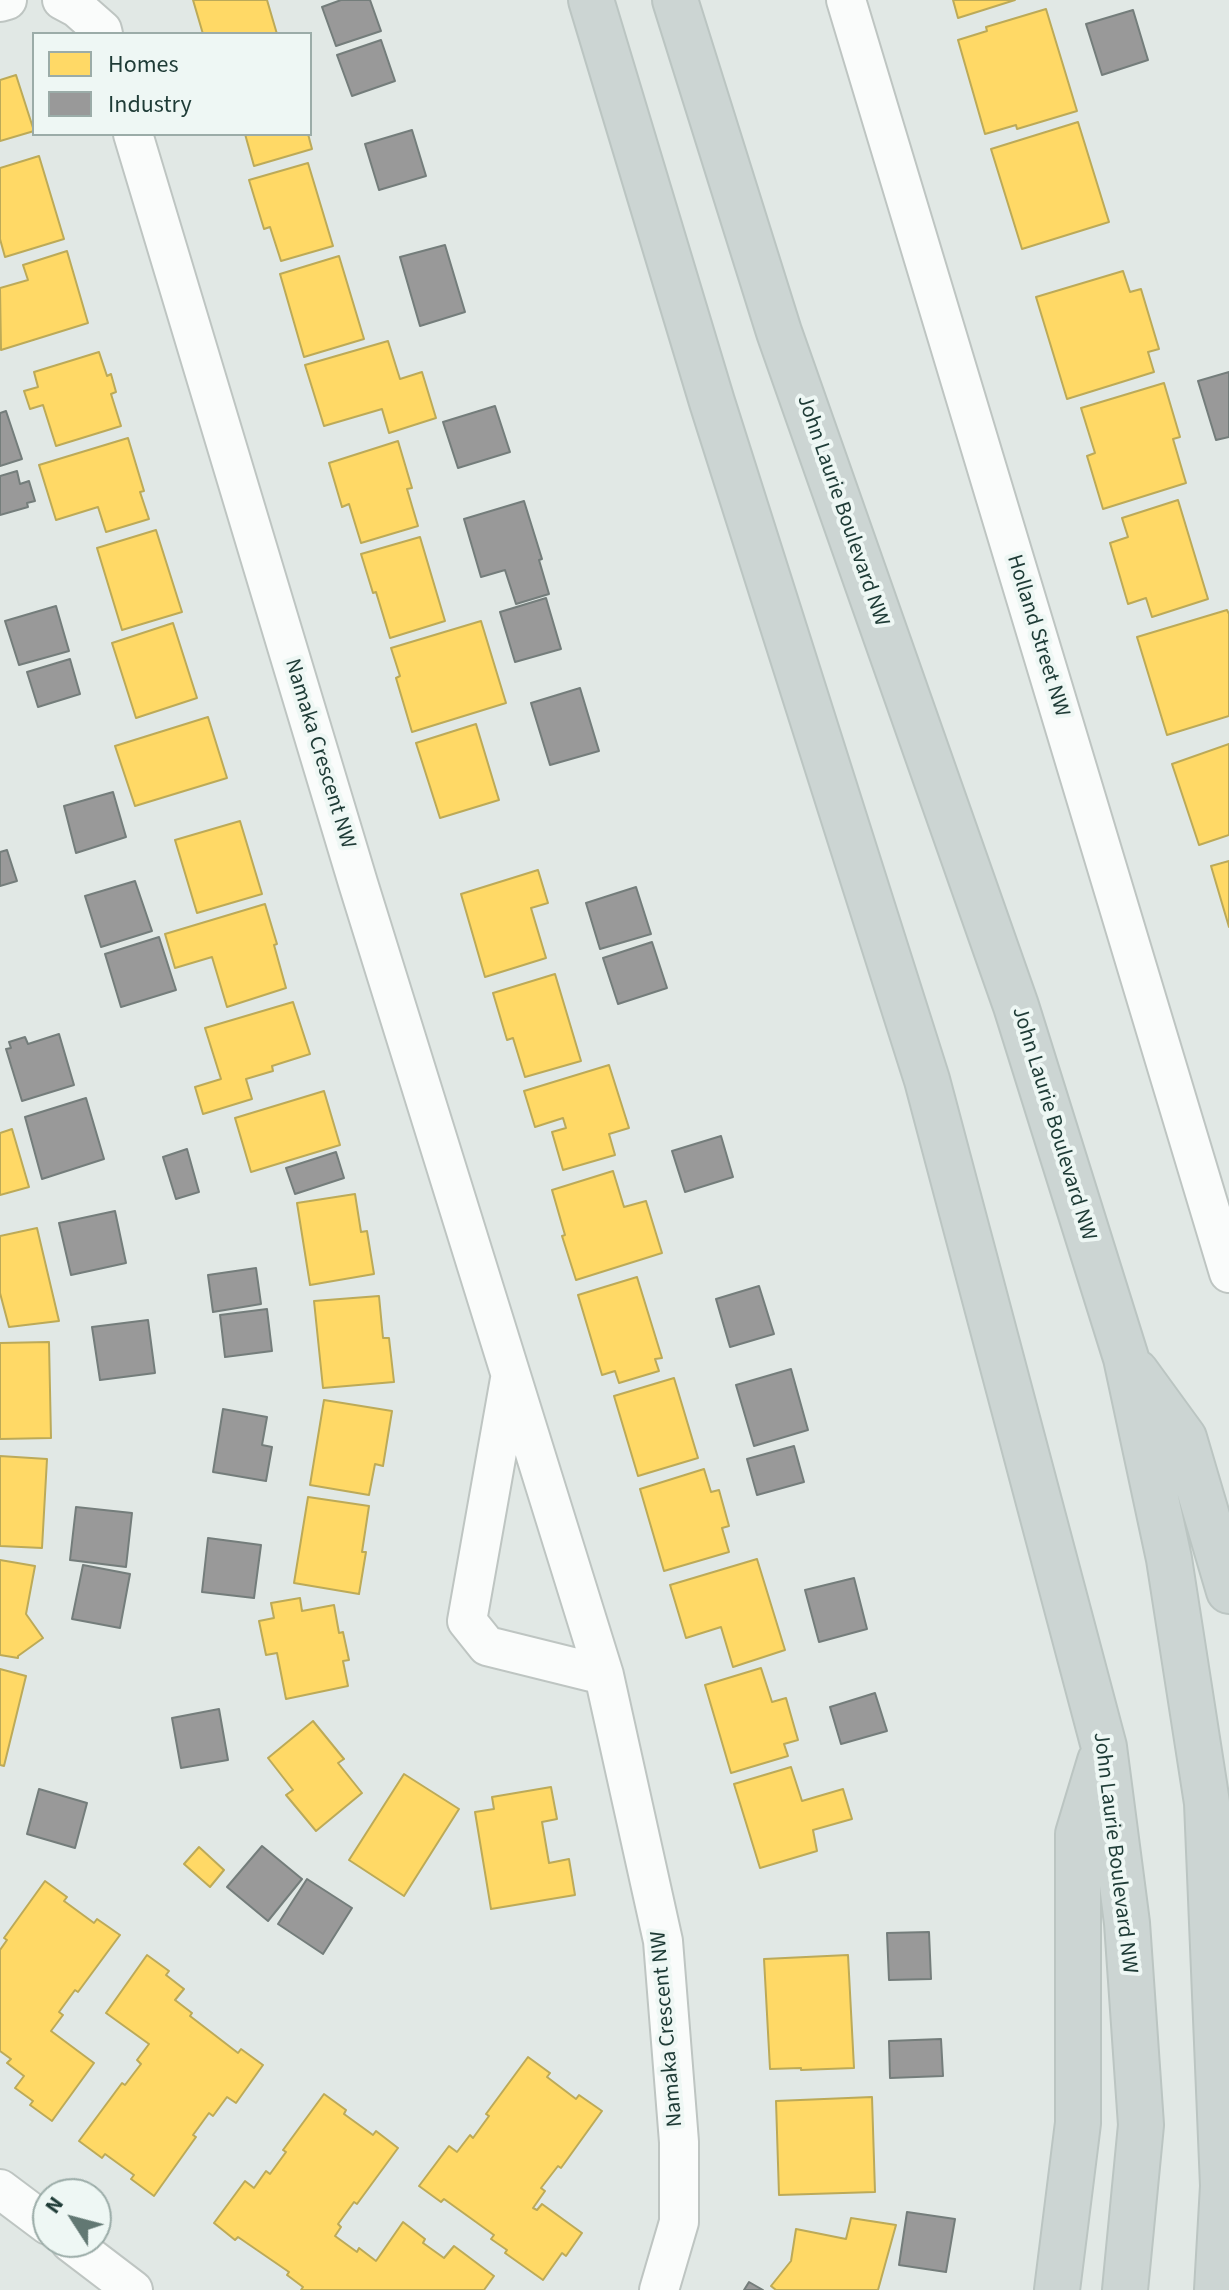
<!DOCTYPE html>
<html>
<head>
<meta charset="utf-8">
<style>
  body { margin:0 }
  #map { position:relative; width:1229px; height:2290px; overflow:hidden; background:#e1e8e5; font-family:"Source Sans 3",sans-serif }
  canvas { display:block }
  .legend { position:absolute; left:32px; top:32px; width:280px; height:104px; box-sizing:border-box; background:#eef7f4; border:2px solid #9baca8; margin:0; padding:10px 14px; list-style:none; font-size:24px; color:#1e3b36 }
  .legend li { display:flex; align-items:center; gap:16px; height:40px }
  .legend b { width:40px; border:2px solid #9baca8 }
  .north { position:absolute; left:32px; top:2178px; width:80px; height:80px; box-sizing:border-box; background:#eef7f4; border:2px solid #9baca8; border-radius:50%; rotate:306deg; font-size:22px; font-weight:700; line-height:32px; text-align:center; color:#1e3b36 }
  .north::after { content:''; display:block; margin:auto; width:28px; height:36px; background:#627873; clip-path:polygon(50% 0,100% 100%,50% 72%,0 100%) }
</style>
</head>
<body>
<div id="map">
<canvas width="1229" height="2290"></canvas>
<ul class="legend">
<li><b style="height:22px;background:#ffd966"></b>Homes</li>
<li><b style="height:22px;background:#999"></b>Industry</li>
</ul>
<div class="north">N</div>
</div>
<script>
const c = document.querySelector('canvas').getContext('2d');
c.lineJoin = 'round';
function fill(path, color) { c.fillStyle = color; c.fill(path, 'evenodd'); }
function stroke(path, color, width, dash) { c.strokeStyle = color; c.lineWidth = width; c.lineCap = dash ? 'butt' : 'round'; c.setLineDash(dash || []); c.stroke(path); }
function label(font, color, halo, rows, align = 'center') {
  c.font = font + ' "Source Sans 3",sans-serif'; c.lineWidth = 8; c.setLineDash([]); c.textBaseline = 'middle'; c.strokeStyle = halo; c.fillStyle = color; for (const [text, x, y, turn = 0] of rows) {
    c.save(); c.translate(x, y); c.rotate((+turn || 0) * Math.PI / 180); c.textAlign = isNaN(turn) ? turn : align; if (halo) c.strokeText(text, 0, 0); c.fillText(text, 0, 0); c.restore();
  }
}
const homes = new Path2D(`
  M193,0h74l10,34h-74z
  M953,0h62l-57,18z
  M1046,9l31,102 -60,18 -1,-4 -31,9 -27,-94 29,-9 -1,-4z
  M16,75l18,56 -34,10v-61z
  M1078,122l31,100 -87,27 -31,-100z
  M245,134h63l4,15 -58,17z
  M39,156l25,83 -59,18 -5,-18v-71z
  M308,163l25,83 -52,15 -11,-34 -6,2 -15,-49z
  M67,251l21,72 -87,27 -1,-62 28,-8 -5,-15z
  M339,256l25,83 -60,18 -24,-83z
  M1123,271l7,21 11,-3 18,60 -11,3 6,20 -87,27 -31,-102z
  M388,341l12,38 22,-7 14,46 -47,15 -7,-24 -58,17 -19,-61z
  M99,352l8,24 4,-2 5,18 -5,2 10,32 -65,20 -13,-41 -13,4 -6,-18 14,-4 -4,-15z
  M1164,383l16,54 -7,2 13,44 -83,26 -16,-53 8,-3 -14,-45z
  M128,438l16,53 -4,1 9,27 -43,13 -8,-25 -42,13 -17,-55z
  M398,441l14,47 -5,1 11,37 -57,17 -12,-39 -7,3 -13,-44z
  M1178,500l30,99 -56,18 -6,-19 -18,6 -18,-61 18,-6 -6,-19z
  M156,530l26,82 -60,18 -25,-82z
  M420,537l25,84 -55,17 -14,-46 -3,1 -12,-39z
  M1227,610l2,4v102l-62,19 -30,-98z
  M481,621l25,82 -94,29 -16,-54 4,-2 -9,-28z
  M173,623l24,75 -61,20 -24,-75z
  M208,717l19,61 -92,28 -20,-60z
  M476,724l23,76 -59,18 -24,-75z
  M1229,744v91l-30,10 -27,-81z
  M240,821l22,73 -65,19 -22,-73z
  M1229,861v66l-18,-61z
  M538,870l10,33 -17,5 15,50 -61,19 -24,-83z
  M265,904l12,40 -3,1 12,43 -59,19 -15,-50 -37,11 -10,-34z
  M555,974l26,87 -56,16 -12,-39 -6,2 -14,-47z
  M293,1002l17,52 -38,12 1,5 -27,8 6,20 -49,15 -8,-27 26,-8 -16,-51z
  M609,1065l20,63 -20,6 6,21 -52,15 -11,-38 14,-4 -3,-10 -28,9 -11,-36z
  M324,1091l16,54 -89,27 -16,-54z
  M12,1129l17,58 -29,8v-62z
  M613,1171l11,36 22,-6 16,52 -86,27 -14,-44 3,-1 -13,-45z
  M355,1194l6,38 6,-1 7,43 -64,11 -13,-82z
  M37,1228l22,93 -50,6 -9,-34v-57z
  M637,1277l25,81 -7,1 4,12 -40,12 -4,-12 -13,4 -24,-80z
  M379,1296l4,42h6l5,44 -71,6 -9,-87z
  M49,1342l2,96 -51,1v-96z
  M674,1378l24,80 -60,18 -24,-80z
  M324,1400l68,11 -9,55 -8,-2 -6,31 -59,-10z
  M0,1456l47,3 -5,89 -42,-2z
  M704,1469l7,23 8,-2 10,36 -7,2 7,24 -65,19 -24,-82z
  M308,1497l61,9 -7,46h4l-7,42 -65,-11z
  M757,1559l28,91 -52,17 -12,-40 -35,11 -16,-53z
  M0,1560l35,6 -9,48 17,24 -25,18v2l-18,-3z
  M300,1598l2,13 32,-6 5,28 4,-1 6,28 -6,1 5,25 -62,13 -9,-46 -11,2 -7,-34 15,-3 -3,-15z
  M761,1668l11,34 14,-4 12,42 -14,4 4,12 -57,17 -26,-88z
  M0,1669l26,7 -22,90 -4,-1z
  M313,1721l31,38 -6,4 24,30 -46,38 -30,-36 7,-5 -25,-32z
  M791,1767l11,34 41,-12 9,30 -39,11 4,21 -57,17 -26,-84z
  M404,1774l55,35 -55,87 -55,-36z
  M551,1787l6,32 -15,3 7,41 20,-4 6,36 -84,14 -16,-97 19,-3 -2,-12z
  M199,1847l25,23 -14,17 -26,-23z
  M45,1881l22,16 -3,4 30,22 3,-4 23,16 -42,57 -3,-2 -16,22 4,3 -12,16 43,32 -42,58 -22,-16 3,-4 -18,-13 9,-12 -17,-13 4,-4 -11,-8v-101l7,-10 -3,-2z
  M147,1955l22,16 -3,4 18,14 -9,11 17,13 -2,3 48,37 3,-4 22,16 -27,38 -9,-6 -14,19 -4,-3 -16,22 3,2 -42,59 -23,-17 3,-4 -29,-21 -3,4 -23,-17 43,-58 3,2 16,-21 -4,-4 12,-16 -43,-31z
  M848,1955l6,113 -53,2v-2l-31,1 -6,-110z
  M528,2057l22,16 -3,4 29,22 3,-4 23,16 -41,57 -3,-2 -17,22 4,3 -12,17 4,2 5,-6 40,29 -16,23 -4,-3 -19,27 -38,-27 2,-3 -16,-11 3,-4 -50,-36 -3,3 -22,-16 30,-40 8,6 13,-17 3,3 16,-22 -3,-2z
  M324,2094l22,16 -2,4 29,21 3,-4 22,17 -41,56 -3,-2 -16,22 3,3 -6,9 22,16 2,-4 17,13 27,-39 22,17 -2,4 21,15 10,-12 40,30 -10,14h-183l2,-3 -16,-12 2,-3 -51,-35 -3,3 -21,-17 31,-42 9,7 12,-17 4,3 16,-22 -3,-2z
  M872,2097l3,95 -96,3 -3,-94z
  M851,2218l45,7 -18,65h-102l-5,-4 20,-25 5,-32 50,10z`);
fill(homes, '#ffd966');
stroke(homes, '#bcaa58', 2);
const industry = new Path2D(`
  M341,0h29l11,31 -45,15 -14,-39z
  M1133,10l15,50 -46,15 -16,-51z
  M381,40l14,41 -43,15 -15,-41z
  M412,130l14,46 -47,14 -14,-46z
  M445,245l20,67 -45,14 -20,-69z
  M1229,372v65l-13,3 -18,-59z
  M495,406l15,46 -52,16 -15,-46z
  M6,411l16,48 -22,7v-53z
  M17,471l3,13 9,-3 6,20 -8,2 1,4 -28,8v-39z
  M524,501l18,58 -3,1 10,34 -33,10 -11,-34 -24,7 -17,-58z
  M546,598l15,51 -46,13 -15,-50z
  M56,606l13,45 -50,14 -14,-44z
  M70,659l10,35 -42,13 -11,-35z
  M580,688l19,63 -49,14 -19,-62z
  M113,792l13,45 -50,16 -12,-47z
  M7,850l10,31 -17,5v-34z
  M135,881l17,50 -51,16 -16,-51z
  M636,887l15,47 -51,15 -14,-46z
  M159,937l17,53 -55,17 -16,-53z
  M652,942l15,46 -49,16 -15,-46z
  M59,1034l15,51 -52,16 -16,-52 5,-1 -2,-6 16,-5 3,7z
  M86,1098l18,61 -62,20 -17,-62z
  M721,1136l12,41 -48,15 -13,-41z
  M187,1149l12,43 -23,7 -13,-42z
  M336,1152l8,26 -49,16 -9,-26z
  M115,1211l11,52 -55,12 -12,-52z
  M256,1268l5,36 -48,8 -5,-37z
  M759,1286l15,48 -44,13 -14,-48z
  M267,1309l5,42 -47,6 -5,-42z
  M148,1320l7,53 -55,7 -8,-53z
  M791,1369l17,61 -54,16 -18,-61z
  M223,1409l44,8 -5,28 10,2 -6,34 -53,-9z
  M794,1446l10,36 -47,13 -10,-36z
  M76,1507l56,6 -6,54 -56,-7z
  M208,1538l53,7 -7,53 -52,-6z
  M83,1565l47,9 -10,54 -48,-9z
  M854,1578l13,51 -48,13 -14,-52z
  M875,1693l12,38 -46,13 -11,-37z
  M219,1709l9,51 -47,8 -9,-50z
  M39,1789l48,14 -12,45 -48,-14z
  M262,1846l40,33 -34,42 -41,-34z
  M307,1879l45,29 -29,46 -45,-30z
  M929,1932l2,47 -42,1 -2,-47z
  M941,2039l2,37 -53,2 -1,-37z
  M907,2212l48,7 -9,53 -47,-7z
  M749,2282l14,8h-19z`);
fill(industry, '#999');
stroke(industry, '#747d7b', 2);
const minor = new Path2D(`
  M62,0l15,8 25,22 1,4
  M846,0l383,1273
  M0,2l7,-2
  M133,134l225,749 246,792 59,266 16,201v80l-20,68
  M510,1379l-43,242 20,25 117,29
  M0,2189l48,36
  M70,2242l63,48`);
const primary = new Path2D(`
  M591,0l121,402 215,678 177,667 23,176 14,202 -16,165
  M675,0l104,332 237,674 110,352 43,201 38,244 16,383 -6,104
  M1136,1372l48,66 45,153
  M1057,2290l21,-167v-289l22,-73`);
stroke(minor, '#bec5c2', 42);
stroke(primary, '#bbc5c2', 48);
stroke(minor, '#fafcfb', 38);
stroke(primary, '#ccd5d3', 44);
label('22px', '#1e3b36', '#eef7f4', [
  ["John Laurie Boulevard NW",842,511,71],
  ["Holland Street NW",1037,636,73],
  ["Namaka Crescent NW",319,754,73],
  ["John Laurie Boulevard NW",1053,1124,73],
  ["John Laurie Boulevard NW",1114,1853,83],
  ["Namaka Crescent NW",668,2029,-95]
]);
</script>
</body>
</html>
